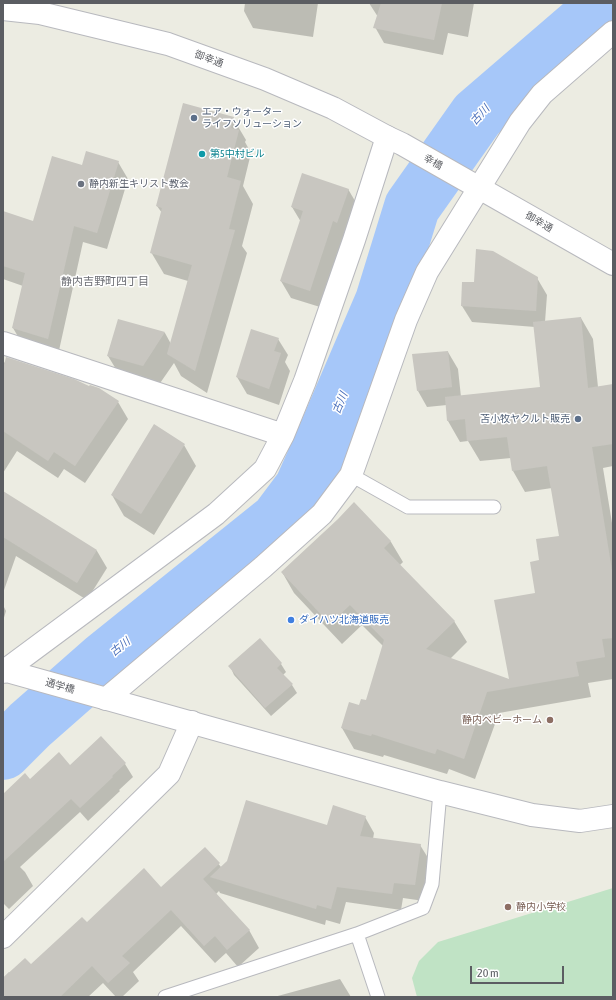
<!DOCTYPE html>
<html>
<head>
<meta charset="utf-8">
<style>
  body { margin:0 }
  #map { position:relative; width:616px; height:1000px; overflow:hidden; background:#ecece2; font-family:"Asap Condensed",sans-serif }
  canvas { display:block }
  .frame { position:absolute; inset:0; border:4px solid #5b5d62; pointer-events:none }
  .scale { position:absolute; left:470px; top:966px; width:94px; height:18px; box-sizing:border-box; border:2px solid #5b5d62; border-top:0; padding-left:5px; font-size:12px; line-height:14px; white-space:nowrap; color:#5b5d62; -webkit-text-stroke:3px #fff; paint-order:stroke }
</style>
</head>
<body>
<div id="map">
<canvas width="616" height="1000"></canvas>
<div class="frame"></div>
<div class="scale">20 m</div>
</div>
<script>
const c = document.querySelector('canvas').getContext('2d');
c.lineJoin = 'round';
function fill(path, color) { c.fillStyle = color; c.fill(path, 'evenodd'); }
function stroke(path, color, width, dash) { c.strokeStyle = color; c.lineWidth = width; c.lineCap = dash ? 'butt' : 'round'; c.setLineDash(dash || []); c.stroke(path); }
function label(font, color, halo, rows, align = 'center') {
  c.font = font + ' "Asap Condensed","Noto Sans JP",sans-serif'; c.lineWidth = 3; c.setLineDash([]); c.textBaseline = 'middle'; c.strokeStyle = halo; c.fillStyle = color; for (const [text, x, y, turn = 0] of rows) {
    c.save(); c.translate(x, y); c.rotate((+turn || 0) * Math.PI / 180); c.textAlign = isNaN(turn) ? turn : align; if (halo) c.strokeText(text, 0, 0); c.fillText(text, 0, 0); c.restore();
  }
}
fill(new Path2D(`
  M613,888v109h-196l-5,-19 7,-17 19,-19z`), '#c0e3c5');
fill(new Path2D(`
  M245,3h73l-5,34 -60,-9 -9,-17z
  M369,3h105l-6,34 -20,-4 -5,22 -59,-12 -9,-16 3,-10z
  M233,118l13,22 -1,2 6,11 -8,33 10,18 -11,42 5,7 -40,140 -26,-17 -7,-13 -18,26 -34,-10 -14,-23 11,-36 46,13 6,11 17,-63 -24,-7 -13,-22 11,-39 -5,-7z
  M118,162l10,17 -21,70 -24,-7 -25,113 -35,-10 -10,-17 10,-42 -20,-7v-67l30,11 50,-56z
  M348,189l10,17 -11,33 -4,-2 -23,70 -29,-9 -10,-17 20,-59 -9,-15z
  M537,278l10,17 -2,27 36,-4 12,21 5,48 15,-2v81l-10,2 10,61v150l-25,4 3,14 -92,16 -24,66 -26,-10 -2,5 -63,-19 -1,2 -29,-8 -12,-21 18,-21 7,-5 16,-56 -21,-21 -20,19 -48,-51 -12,-21 57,-52 15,-17 37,39 12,20 -4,4 55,55 13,21 -17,17 60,22 26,-87 4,-33 20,-24 -8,-49 -27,4 -12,-21 -2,-13 -31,3 -12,-20 -8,1 -12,-21 -1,-16 -20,2 -9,-16 30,-39 10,17 3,28 80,-9 -6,-61 -63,-5 -10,-16 13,-23z
  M278,339l10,16 -3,7 5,9 -11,34 -32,-11 -10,-17z
  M3,362l115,40 10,17 -43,64 -21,-14 -6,9 -41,-27 -14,22z
  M184,445l12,21 -42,69 -30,-19 -12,-21z
  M3,492l94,59 10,17 -20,32 -71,-44 -13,37z
  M3,605l3,6 -3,10z
  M260,639l21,25 5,8 -3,3 9,10 5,8 -26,23 -37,-41 -4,-9z
  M125,764l8,13 -14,13 1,1 -32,30 -8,-9 -60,55 5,5 8,14 -24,23 -6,-6v-108l27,-15 40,-13z
  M365,817l9,16 -1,6 47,6 10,16 -6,40 -21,-3 -2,12 -55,-8 -6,22 -14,-4 -1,5 -105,-32 -1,-2 -3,3 33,36 10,18 -21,19 -12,-14 -11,10 -34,-37 -48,46 6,9 -17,16h-6l-13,-14 -15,14h-85v-19l6,-6 1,1 21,-7 56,-43 74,-35 44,-40 16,19 107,-41z
  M340,979l11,18h-77z`), '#0003');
stroke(new Path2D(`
  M3,752l27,-27 75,-66 173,-139 24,-32 24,-54 57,-133 29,-94 65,-92 130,-112`), '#a6c7f9', 56);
fill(new Path2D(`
  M381,3h61l-8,37 -61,-12z
  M183,103l51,14 -3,11 8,2 -12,47 14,4 -12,48 6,1 -40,141 -28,-17 25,-89 -42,-12 12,-45 -6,-2z
  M86,151l33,10 -22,72 -23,-7 -26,113 -36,-11 13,-55 -22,-7v-55l30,10 19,-65 30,9z
  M302,173l47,16 -12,34 -4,-2 -23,70 -30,-10 23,-70 -12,-4z
  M476,249l17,2 45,26 -2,34 -75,-5 1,-24h12z
  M581,317l7,71 25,-4v60l-21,3 21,130v61l-11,1 3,18 -29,5 3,14 -92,16 -23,67 -27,-10 -2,5 -63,-20 -1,2 -30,-8 8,-26 10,3 2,-6 5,1 18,-60 -34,-35 -20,19 -49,-52 57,-53 16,-17 37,39 -7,7 71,73 -29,28 83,30 -15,-79 41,-7 -5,-31 9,-2 -3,-21 23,-3 -12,-70 -35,5 -5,-34 -40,4 -2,-22 -18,2 -2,-24 95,-10 -7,-65z
  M118,319l47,13 -22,34 -36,-10z
  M251,329l28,9 -5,13 7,2 -12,36 -33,-12z
  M448,351l4,36 -35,4 -5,-37z
  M6,357l68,22 15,7 1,-1 9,3 20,13 -44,65 -21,-14 -6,9 -45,-30v-62z
  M154,424l31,20 -44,70 -30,-19z
  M3,491l94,59 -20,33 -74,-46z
  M260,638l22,25 -5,5 16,16 -28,24 -37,-42z
  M101,736l25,27 -14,13 1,1 -33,31 -9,-9 -68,63v-68l22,-21 5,6 29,-27 11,13z
  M246,800l81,25 6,-20 33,11 -6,20 61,8 -6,41 -21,-2 -2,11 -55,-7 -6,22 -14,-4 -1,4 -106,-32 17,-16z
  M205,847l15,16 -17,16 47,51 -23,20 -12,-14 -11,10 -33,-36 -49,46 8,7 -22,20 -16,-17 -32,31h-57v-19l22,-20 6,6 51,-47 5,5 57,-54 17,19z`), '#c8c6c0');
const service = new Path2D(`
  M351,475l57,32h86
  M165,997l192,-63
  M378,997l-21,-63 66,-26 9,-24 8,-92`);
const minor = new Path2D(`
  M3,343l280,92
  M3,672l213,-158 49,-45 18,-34 22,-54 49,-141 33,-103
  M106,699l157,-132 59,-53 29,-39 55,-155 21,-48 93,-150 22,-28 71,-62
  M3,937l166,-163 23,-52`);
const tertiary = new Path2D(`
  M3,9l37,4 128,31 97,35 68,29 54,29 15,7 211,120
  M3,670l437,122 92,23 48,6 33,-5`);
stroke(service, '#b8b9be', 15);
stroke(minor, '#b8b9be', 24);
stroke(tertiary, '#b8b9be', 24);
stroke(service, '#fff', 13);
stroke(minor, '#fff', 22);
stroke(tertiary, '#fff', 22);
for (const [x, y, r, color] of [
  [194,118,4,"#5c6f8a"],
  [202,154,4,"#0f9aa8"],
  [81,184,4,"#6b7280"],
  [578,419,4,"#5c6f8a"],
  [291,620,4,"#3f7fe0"],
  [550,720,4,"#8d6e63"],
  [508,907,4,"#8d6e63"]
]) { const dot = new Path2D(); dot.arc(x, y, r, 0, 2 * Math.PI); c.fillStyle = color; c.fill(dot); stroke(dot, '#fff', 1.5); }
label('10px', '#5b5d62', '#fff', [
  ["御幸通",209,59,20],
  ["幸橋",433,162,30],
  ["御幸通",539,222,30],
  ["通学橋",60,686,16]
]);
label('10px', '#4e5e75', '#fff', [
  ["エア・ウォーター",202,112],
  ["ライフソリューション",202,124],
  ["苫小牧ヤクルト販売",570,419,"right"]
], 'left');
label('10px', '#0d838f', '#fff', [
  ["第5中村ビル",210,154]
], 'left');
label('10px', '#5b616d', '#fff', [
  ["静内新生キリスト教会",89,184]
], 'left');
label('10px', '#366cbe', '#fff', [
  ["ダイハツ北海道販売",299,620]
], 'left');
label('10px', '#785e54', '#fff', [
  ["静内ベビーホーム",542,720],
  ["静内小学校",516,907,"left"]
], 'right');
label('italic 11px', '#4a6fba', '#fff', [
  ["古川",480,115,-47],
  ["古川",340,403,-67],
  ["古川",120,647,-39]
]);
label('11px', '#6c6e74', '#fff', [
  ["静内吉野町四丁目",105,282]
]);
</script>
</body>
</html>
